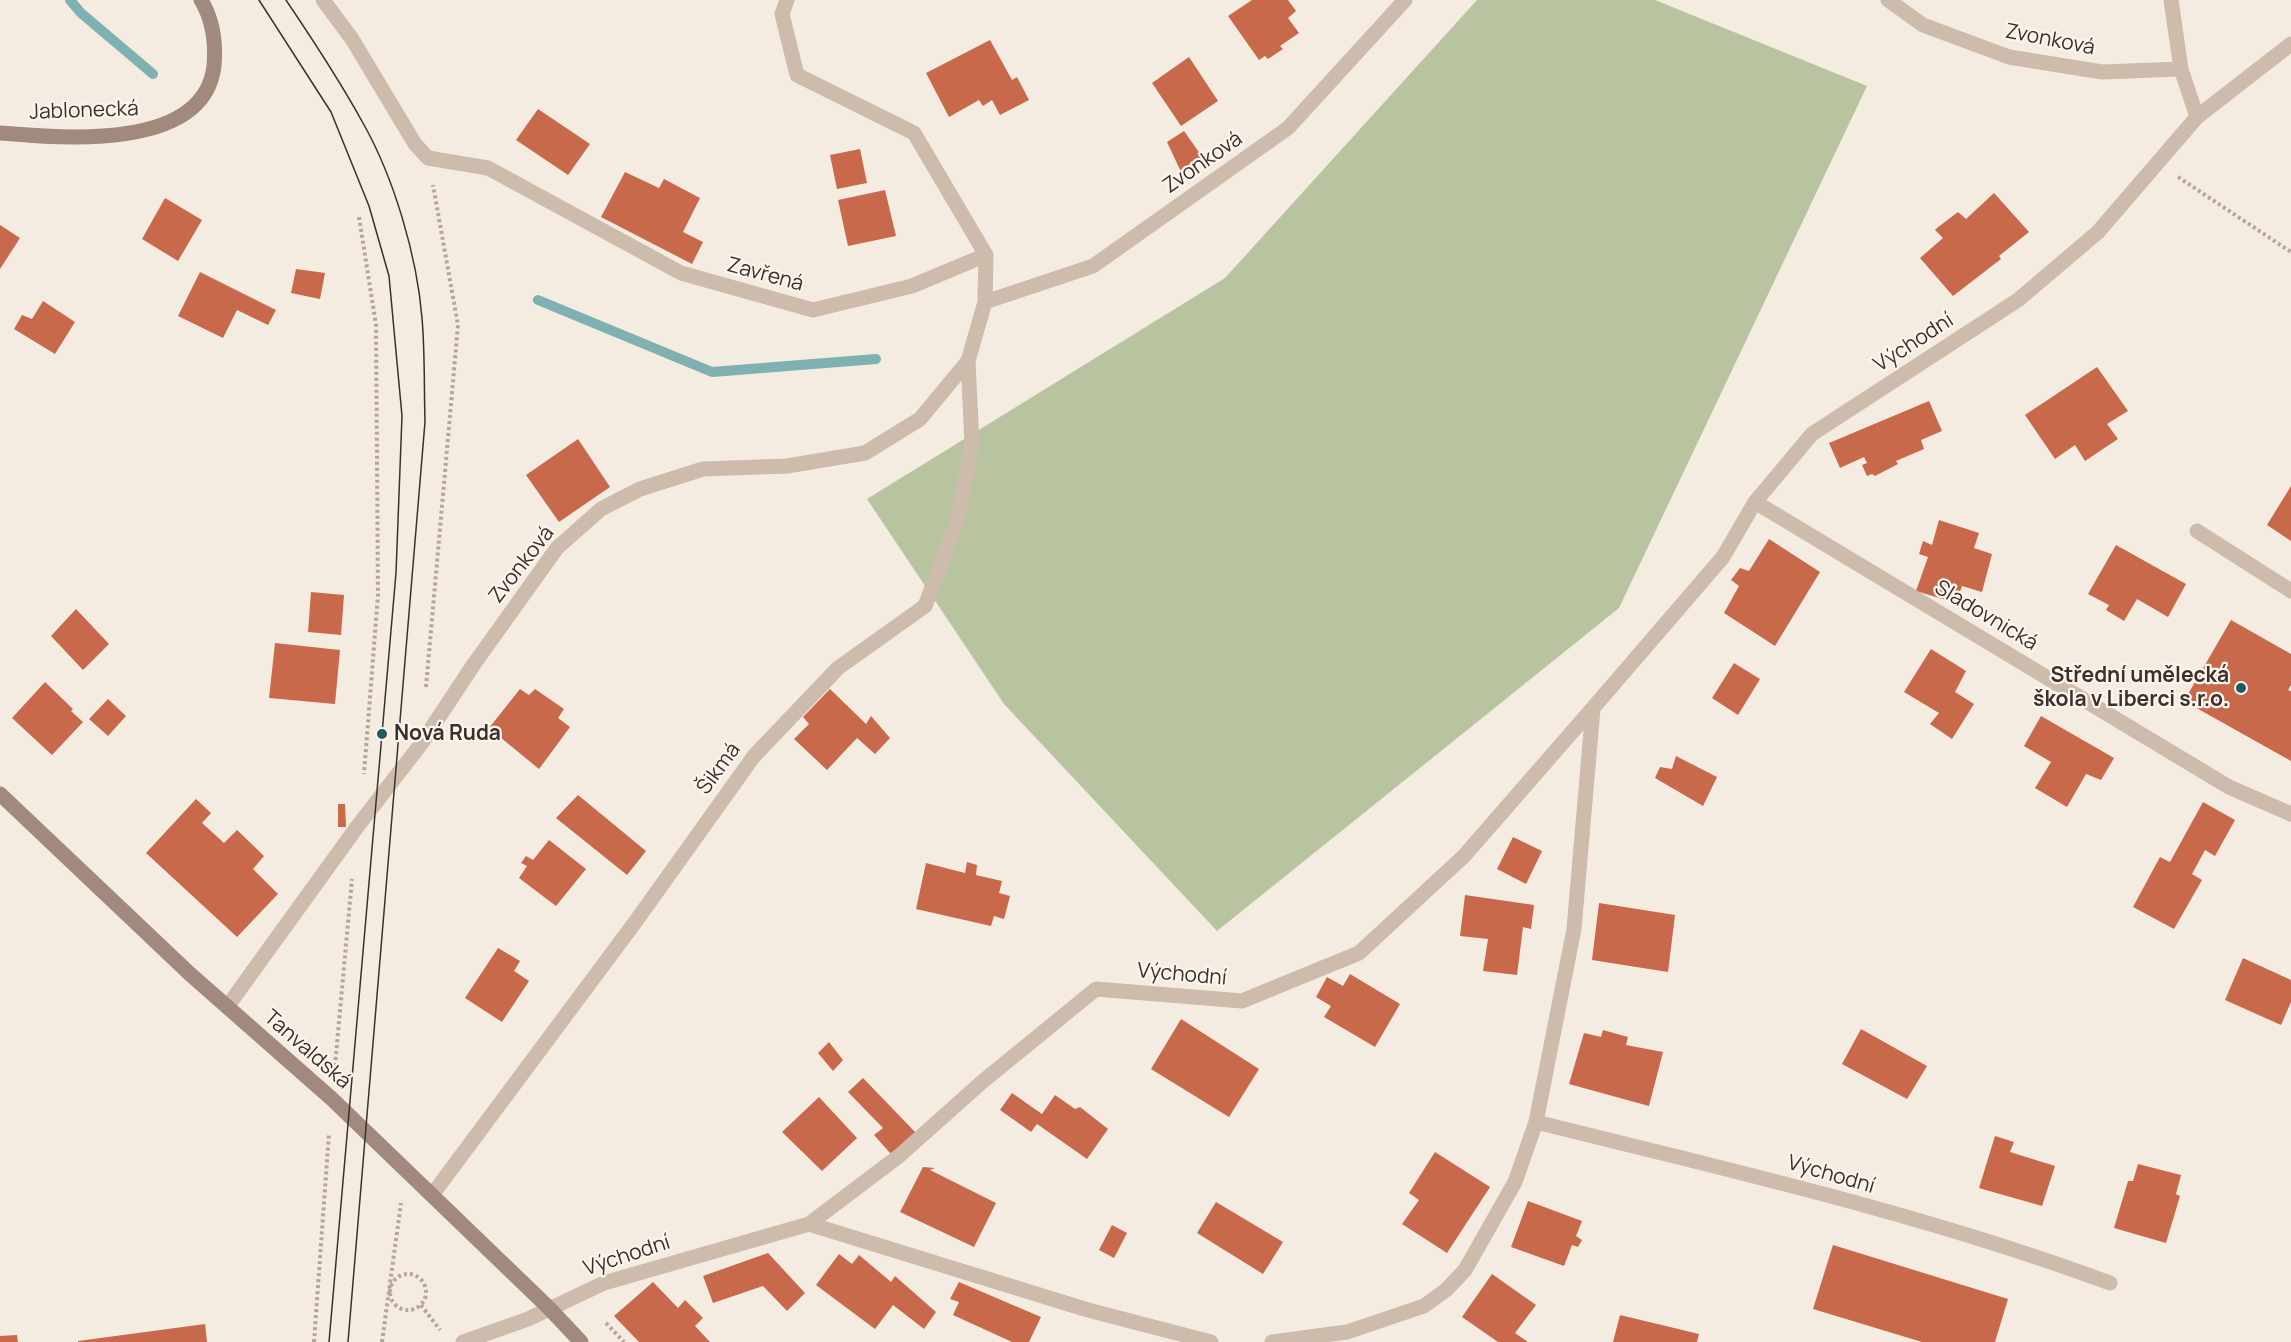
<!DOCTYPE html>
<html>
<head>
<meta charset="utf-8">
<style>
  body { margin:0 }
  canvas { display:block; background:#f4ebe1 }
</style>
</head>
<body>
<canvas width="2291" height="1342"></canvas>
<script>
const c = document.querySelector('canvas').getContext('2d');
c.lineJoin = 'round';
function fill(path, color) { c.fillStyle = color; c.fill(path, 'evenodd'); }
function stroke(path, color, width, dash) { c.strokeStyle = color; c.lineWidth = width; c.lineCap = dash ? 'butt' : 'round'; c.setLineDash(dash || []); c.stroke(path); }
function label(font, color, halo, rows, align = 'center') {
  c.font = font + ' Manrope,sans-serif'; c.lineWidth = 4.5; c.setLineDash([]); c.textBaseline = 'middle'; c.strokeStyle = halo; c.fillStyle = color; for (const [text, x, y, turn = 0] of rows) {
    c.save(); c.translate(x, y); c.rotate((+turn || 0) * Math.PI / 180); c.textAlign = isNaN(turn) ? turn : align; if (halo) c.strokeText(text, 0, 0); c.fillText(text, 0, 0); c.restore();
  }
}
fill(new Path2D(`
  M1477,0h178l212,86 -248,522 -402,323 -213,-227 -137,-205 358,-221z`), '#b8c4a0');
stroke(new Path2D(`
  M70,0l11,13 72,61
  M538,300l174,72 164,-13`), '#7fb0b2', 10);
fill(new Path2D(`
  M1252,0h36l8,11 -8,7 11,15 -19,13 3,3 -15,10 -3,-3 -6,4 -31,-44z
  M990,40l22,40 5,-3 12,23 -29,15 -8,-15 -9,6 -4,-6 -30,17 -23,-44z
  M1189,57l29,44 -37,25 -29,-43z
  M538,109l52,35 -22,31 -52,-35z
  M1184,131l19,27 -21,16 -15,-32z
  M860,149l7,34 -30,6 -7,-34z
  M625,172l34,16 5,-9 36,19 -17,34 20,10 -11,22 -91,-47z
  M885,190l11,46 -48,10 -10,-46z
  M1994,193l35,39 -30,24 2,3 -48,37 -33,-38 23,-20 -8,-8 2,-2 21,-16 8,7z
  M165,198l37,22 -24,41 -36,-22z
  M0,225l20,13 -20,31z
  M296,269l29,4 -5,26 -29,-6z
  M200,272l76,38 -8,15 -31,-15 -14,28 -45,-22z
  M43,301l32,21 -20,32 -41,-25 8,-14 10,4z
  M2097,367l31,44 -21,13 11,15 -33,22 -10,-16 -20,14 -30,-44z
  M1929,401l13,30 -21,9 3,9 -28,12 2,3 -23,12 -3,-2 -5,2 -5,-11 5,-2 -3,-6 -24,11 -11,-25z
  M578,439l32,48 -51,35 -33,-47z
  M2291,486v55l-24,-16z
  M1939,520l40,13 -5,15 18,6 -10,38 -20,-6 -6,17 -40,-12 12,-34 -9,-3 4,-13 9,4z
  M1769,539l51,33 -45,74 -51,-33 15,-27 -8,-6 9,-12 9,3z
  M2116,545l70,39 -18,33 -31,-18 -13,22 -18,-11 3,-5 -21,-11z
  M311,592l33,3 -3,40 -33,-3z
  M76,609l33,35 -26,26 -32,-34z
  M2231,620l60,34v31l-3,5 3,1v70l-107,-60z
  M275,643l65,7 -5,54 -66,-6z
  M1931,649l35,22 -11,21 19,12 -22,35 -22,-15 9,-11 -35,-21z
  M1734,663l26,16 -22,36 -26,-17z
  M45,682l28,27 -2,2 12,11 -31,33 -40,-37z
  M520,689l9,6 6,-6 29,20 -6,9 12,9 -31,42 -50,-41z
  M830,689l36,35 5,-8 19,22 -15,16 -18,-16 -30,32 -33,-31 15,-15 -6,-7z
  M108,699l18,17 -18,20 -19,-17z
  M2041,716l73,42 -13,22 -15,-6 -19,33 -32,-19 16,-26 -27,-16z
  M1676,756l41,21 -14,29 -48,-28 5,-11 12,2z
  M578,795l68,56 -19,24 -71,-57z
  M196,799l15,14 -9,10 22,20 13,-13 27,26 -11,13 25,25 -41,43 -91,-84z
  M2203,802l32,18 -20,36 -10,-6 -13,24 10,6 -28,49 -41,-22 27,-50 10,5z
  M338,804h7l1,23h-8z
  M1513,837l29,14 -16,33 -29,-15z
  M549,840l37,29 -30,37 -37,-28 8,-12 -6,-3 5,-7 7,4z
  M967,862l10,3 -1,10 26,6 -3,12 11,3 -6,23 -10,-3 -3,10 -75,-17 10,-46 39,10z
  M1465,895l69,10 -3,24 -8,-2 -6,48 -34,-4 5,-32 -28,-3z
  M1599,903l76,12 -7,57 -76,-12z
  M498,948l22,13 -6,10 15,10 -27,41 -37,-24z
  M2243,958l48,22v22l-10,23 -56,-25z
  M1350,974l50,30 -25,43 -51,-30 7,-11 -15,-9 11,-20 16,9z
  M1181,1019l78,50 -30,48 -78,-48z
  M1861,1029l66,37 -20,33 -65,-35z
  M1603,1030l25,7 -2,8 37,7 -14,54 -80,-22 15,-51 17,4z
  M829,1042l14,18 -10,11 -15,-18z
  M863,1078l53,55 -25,21 -17,-19 9,-7 -35,-36z
  M1012,1093l30,21 13,-19 20,14 5,-2 28,22 -21,30 -50,-35 -6,8 -31,-22z
  M819,1097l38,41 -35,33 -40,-39z
  M1995,1136l19,6 -4,10 45,14 -13,40 -63,-18z
  M1435,1152l55,35 -43,66 -45,-29 17,-24 -10,-7z
  M2138,1164l43,11 -5,19 4,2 -14,47 -52,-15 14,-47h5z
  M923,1167l12,1 -5,2 66,33 -22,44 -74,-35z
  M1528,1201l54,20 -6,15 6,4 -4,7 -6,-2 -8,21 -53,-19z
  M1216,1202l67,40 -20,32 -66,-41z
  M1112,1225l15,8 -13,25 -15,-8z
  M1833,1245l175,54 -13,43h-73l-109,-33z
  M768,1253l37,40 -18,18 -24,-25 -50,17 -10,-27z
  M839,1254l13,10 7,-9 32,27 4,-6 41,36 -12,17 -31,-24 -18,24 -59,-44z
  M1492,1274l44,31 -21,28 13,9h-30l-36,-25z
  M653,1282l25,26 7,-8 18,18 -8,8 15,16h-71l-25,-26z
  M959,1282l82,35 -12,25h-17l-59,-27 6,-13 -9,-3z
  M1620,1315l79,19 -2,8h-84z
  M205,1324l2,18h-129v-1z
  M17,1335l1,7h-18v-6z`), '#c8694b');
stroke(new Path2D(`
  M2178,177l113,75
  M359,217l17,108 2,270 -14,179
  M426,687l32,-362 -25,-140
  M335,1066l17,-187
  M390 1292a18 18 0 1 1 36 0a18 18 0 1 1-36 0Z
  M421,1305l19,25
  M606,1323l18,19
  M314,1342l15,-209
  M382,1342l19,-139`), '#b9a596', 4, [3, 3]);
stroke(new Path2D(`
  M323,0l29,39 63,105 13,14 60,10 193,105 132,37 99,-24 74,-31 -72,-122 -117,-58 -15,-61 5,-14
  M1888,0l35,25 86,32 93,15 79,-3
  M2171,0l10,69 16,48
  M985,302l108,-36 195,-138 117,-128
  M1755,502l474,285 62,27
  M2197,531l94,60
  M227,1007l130,-180 64,-83 53,-80 83,-116 44,-39 39,-20 63,-20 84,-3 78,-13 55,-34 48,-58 17,-59 1,-47
  M1536,1122c193,48 388,92 574,161
  M432,1195l204,-274 118,-165 84,-88 87,-62 32,-84 15,-78 -4,-83
  M809,1224l279,86 123,32
  M463,1342l65,-23 76,-36 205,-59 90,-68 83,-74 114,-93 146,12 117,-48 105,-97 129,-148
  M1272,1342l75,-10 77,-26 22,-16 19,-20 50,-88 21,-60 38,-193 19,-221 130,-151 32,-55 57,-68 206,-134 80,-68 99,-115 94,-73`), '#cdbbac', 15);
stroke(new Path2D(`
  M0,133c60,5 204,19 214,-67 2,-23 -1,-46 -13,-66
  M0,794l190,180 142,125 217,209 32,34`), '#a18a7d', 15);
stroke(new Path2D(`
  M259,0l72,112 38,94 20,70 13,140 -6,157 -67,769
  M286,0c27,40 54,81 77,123 31,55 54,133 59,195 3,34 2,70 3,104l-77,920`), '#3b302b', 1.5);
for (const [x, y, r, color] of [
  [2241,688,6,"#1f5a5e"],
  [382,734,6,"#1f5a5e"]
]) { const dot = new Path2D(); dot.arc(x, y, r, 0, 2 * Math.PI); c.fillStyle = color; c.fill(dot); stroke(dot, '#fbf5ee', 2); }
label('21px', '#3b302b', '#fbf5ee', [
  ["Zvonková",2050,40,11],
  ["Jablonecká",84,111,-2],
  ["Zvonková",1203,163,-35],
  ["Zavřená",765,275,15],
  ["Východní",1914,343,-33],
  ["Zvonková",522,565,-52],
  ["Sladovnická",1986,616,31],
  ["Šikmá",719,769,-54],
  ["Východní",1182,975,5],
  ["Tanvaldská",307,1050,41],
  ["Východní",1831,1175,16],
  ["Východní",627,1256,-18]
]);
label('bold 21px', '#3b302b', '#fbf5ee', [
  ["Střední umělecká",2229,676],
  ["škola v Liberci s.r.o.",2229,700],
  ["Nová Ruda",394,734,"left"]
], 'right');
</script>
</body>
</html>
